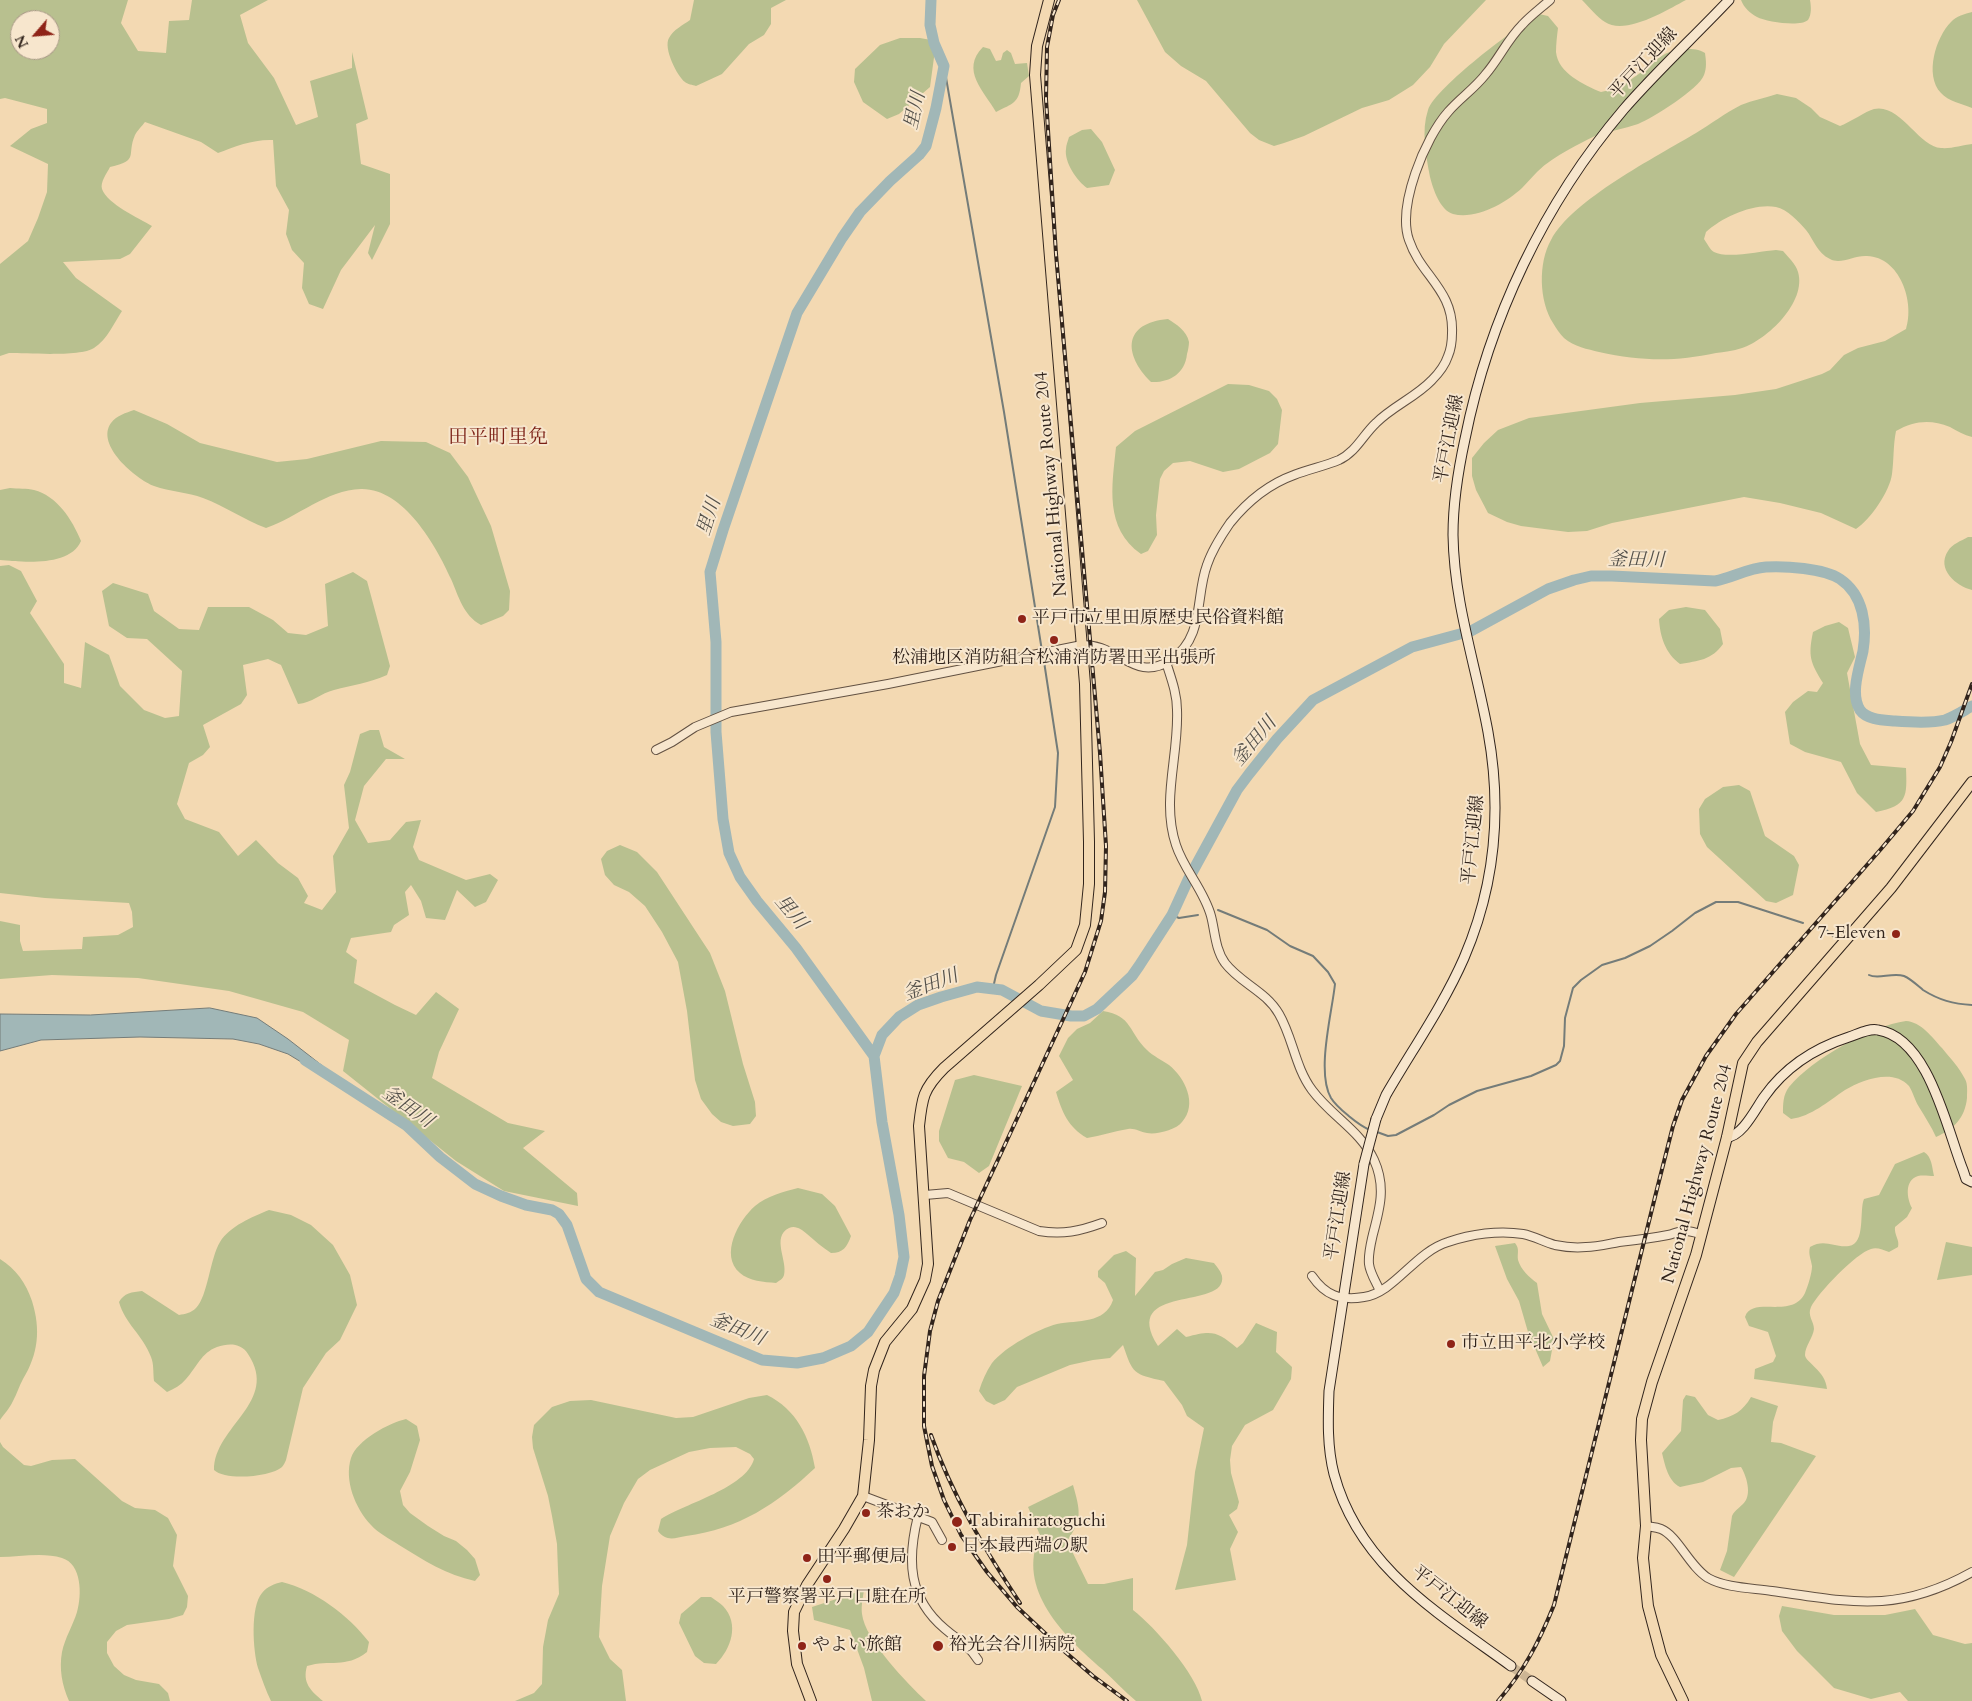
<!DOCTYPE html>
<html>
<head>
<meta charset="utf-8">
<style>
  body { margin:0 }
  #map { position:relative; width:1972px; height:1701px; overflow:hidden; background:#f3d9b2; font-family:Cardo,serif }
  canvas { display:block }
  .north { position:absolute; left:10px; top:10px; width:50px; height:50px; box-sizing:border-box; background:#f7e6cd; border:1px solid #a89886; border-radius:50%; rotate:243deg; font-size:14px; font-weight:700; line-height:20px; text-align:center; color:#31241c }
  .north::after { content:''; display:block; margin:auto; width:18px; height:22px; background:#8f2418; clip-path:polygon(50% 0,100% 100%,50% 72%,0 100%) }
</style>
</head>
<body>
<div id="map">
<canvas width="1972" height="1701"></canvas>
<div class="north">N</div>
</div>
<script>
const c = document.querySelector('canvas').getContext('2d');
c.lineJoin = 'round';
function fill(path, color) { c.fillStyle = color; c.fill(path, 'evenodd'); }
function stroke(path, color, width, dash) { c.strokeStyle = color; c.lineWidth = width; c.lineCap = dash ? 'butt' : 'round'; c.setLineDash(dash || []); c.stroke(path); }
function label(font, color, halo, rows, align = 'center') {
  c.font = font + ' Cardo,"Noto Serif JP",serif'; c.lineWidth = 4; c.setLineDash([]); c.textBaseline = 'middle'; c.strokeStyle = halo; c.fillStyle = color; for (const [text, x, y, turn = 0] of rows) {
    c.save(); c.translate(x, y); c.rotate((+turn || 0) * Math.PI / 180); c.textAlign = isNaN(turn) ? turn : align; if (halo) c.strokeText(text, 0, 0); c.fillText(text, 0, 0); c.restore();
  }
}
fill(new Path2D(`
  M0,0h128l-7,23 17,28 28,2 3,-32 20,-1 3,-20h76l-28,15 8,28 26,35 22,47 22,-8 -8,-36 42,-13v-16l16,67 -12,5 5,40 29,10v50l-18,36 -4,-7 7,-28 -34,45 -18,39 -14,-5 -7,-16 2,-25 -12,-13 -6,-16 3,-24 -13,-24 -3,-46c-19,-1 -37,6 -55,13l-17,-11 -56,-20c-3,4 -8,9 -10,13 -9,21 5,25 -25,32 -3,6 -10,15 -8,22 5,15 37,29 50,37l-22,28 -10,5 -57,3 13,16 46,33c-8,12 -15,29 -28,37 -13,9 -67,5 -85,5l-9,3v-92l28,-23 10,-23 9,-26 1,-28 -38,-18 21,-17 16,-6v-14l-42,-11 -5,1zM20,20h30v30h-30z
  M694,0h92l-15,8v16l-7,11 -15,9 -27,30 -26,12c-3,-1 -9,-2 -11,-4 -8,-6 -22,-34 -16,-44 4,-8 14,-13 21,-18z
  M1137,0h349l-42,44 -14,23 -17,18 -24,15 -27,8 -58,28 -20,7 -10,3 -15,-6 -9,-7 -44,-52 -25,-15 -16,-14z
  M1582,0h104c-19,10 -61,36 -81,22 -8,-5 -16,-15 -23,-22z
  M1741,0h69c1,6 2,14 -2,20 -7,7 -42,2 -51,-3 -7,-4 -13,-9 -16,-17z
  M1972,12v96c-10,-4 -24,-7 -31,-15 -17,-18 -5,-56 10,-71 5,-6 14,-8 21,-10z
  M1539,14l9,2 10,12c-1,8 -2,16 -2,24 2,21 28,33 45,40 12,-2 23,-7 32,-14 21,-13 26,-28 53,-29 7,0 13,0 19,4 1,7 2,15 -1,22 -5,14 -51,43 -66,49 -14,5 -29,7 -43,12 -9,4 -18,9 -27,14 -11,6 -22,13 -31,22 -5,5 -10,11 -15,16 -16,15 -46,32 -69,26 -13,-4 -20,-25 -23,-37 -4,-22 -9,-46 -2,-67 8,-23 88,-83 111,-96z
  M900,38h20l11,2 4,10 -5,37 -31,27 -12,5 -24,-17 -9,-20 1,-13 25,-24z
  M983,47l7,2 6,12 5,-1 2,-7 4,-3 4,3 4,11 12,-1 2,13 -8,7c-2,21 -8,20 -25,29 -12,-21 -36,-42 -13,-65z
  M1777,94l19,4 15,10 9,9 20,9c9,-3 26,-15 34,-17 26,-6 45,38 67,39 10,1 21,-3 31,-4v293c-8,-2 -15,-6 -22,-10 -20,-8 -36,-6 -54,4 -3,15 -2,29 -4,43 -2,17 -22,46 -36,55l-35,-16 -41,-10 -36,-6 -132,26 -25,8 -19,1 -47,-6 -14,-4 -19,-9 -12,-23 -4,-14v-18l12,-15 14,-13 31,-12 111,-15 95,-8 41,-6 46,-15 8,-4 14,-15 14,-7 27,-7 21,-12c9,-27 -6,-72 -39,-73 -13,-1 -26,9 -37,3 -13,-6 -16,-19 -24,-29 -7,-8 -19,-21 -30,-23 -23,-4 -53,10 -70,25l-2,7c3,4 6,11 10,13 13,7 47,-1 62,-2l7,1c5,6 13,13 15,21 9,30 -31,68 -56,76 -9,3 -18,4 -26,5 -42,9 -75,8 -117,-1 -11,-3 -25,-5 -35,-14 -4,-4 -8,-10 -11,-15 -14,-22 -15,-60 -2,-83 21,-40 105,-83 145,-107 15,-9 29,-20 45,-28 12,-5 24,-7 36,-11z
  M1091,129l11,13 13,28 -6,15 -22,3c-10,-7 -23,-26 -21,-39 0,-4 2,-8 3,-12l13,-7z
  M1168,319c8,5 19,12 21,23 0,3 -1,9 -2,12 -2,20 -18,29 -36,28 -28,-28 -28,-59 17,-63z
  M1228,384l21,1 20,6 8,8 5,11 -4,34 -8,9 -31,16 -16,3 -33,-11 -17,2 -9,8 -4,8 -4,36 1,20 -9,16 -7,3c-37,-26 -29,-68 -25,-107l19,-16z
  M134,410l33,14 33,19 77,19 30,-3 74,-18 45,1 24,11 18,24 23,49 19,65 -1,19 -6,6 -22,9c-18,-10 -22,-28 -30,-46 -15,-34 -48,-91 -90,-90 -35,1 -63,28 -95,39 -22,-8 -41,-22 -63,-30 -15,-6 -33,-6 -49,-12 -18,-7 -59,-41 -43,-63 6,-8 15,-10 23,-13z
  M10,488c8,1 17,0 24,2 23,6 38,29 47,51 -11,26 -58,21 -81,19v-70z
  M1968,537h4v53c-16,-4 -36,-21 -24,-39 4,-7 13,-10 20,-14z
  M9,565l12,6 16,30 -7,12 34,51v19l17,5 4,-46 24,13 11,31 24,24 21,8 14,-2 3,-45 -35,-32 -20,-1 -18,-12 -7,-35 11,-8 35,11 6,17 25,18 20,1 9,-23h41l24,13 15,13 18,2 22,-9 -3,-42 28,-12 14,9 23,85 -3,9c-18,8 -35,10 -53,15 -13,3 -22,13 -36,14l-17,-39 -13,-6 -25,6 4,30 -6,9 -38,21 7,22 -7,8 -14,8 -12,41 8,15 34,13 19,24 18,-16 22,23 20,15 10,18 -4,7 18,7 14,-18 -3,-36 16,-28 -5,-43 6,-13 10,-38 10,-4h9l5,17 21,12h-19l-22,27 -9,34 13,23 22,-3 16,-18 15,-2 -8,27 6,13 47,20 24,-6 8,6 -12,22 -11,5 -18,-17 -12,30 -19,-2 -5,-17 -10,-16 -6,7 4,23 -15,10 -3,7 -40,6 -5,14 11,8 -3,23 41,22 21,10 20,-23 23,17 -20,43 -7,26 76,45 37,8 -22,17 54,45 1,13 -74,-15 -48,-30 -113,-90 6,-31 -46,-28 -74,-21 -91,-13 -86,-3 -52,4v-58l20,4v16l3,10 59,-2 1,-12 35,-2 15,-8 -1,-15 -3,-9 -84,-5 -45,-5v-327z
  M1686,607l19,3 15,19 3,15c-11,16 -25,17 -43,20 -15,-11 -20,-28 -21,-45l10,-9z
  M1839,622l9,6 7,29 -8,16 13,71 11,21 35,3c1,28 2,38 -30,44l-19,-19 -16,-31 -36,-10 -15,-8 -5,-32 8,-10 15,-11 9,1 6,-9c-13,-21 -15,-27 -10,-51l12,-6z
  M1739,785l11,6 15,45 29,20 5,9 -6,30 -17,8 -10,-2 -59,-54 -7,-13 -1,-25 6,-10 18,-12z
  M620,845l17,7 20,20 53,81 15,38 18,73 12,38 1,14 -6,8 -17,2 -12,-4 -9,-8 -11,-15 -6,-19 -8,-69 -9,-49 -16,-30 -17,-26 -16,-14 -15,-7 -9,-10 -4,-16 6,-8z
  M1103,1011c29,4 26,22 44,39 6,6 15,10 22,15 16,13 29,39 13,57 -6,8 -26,13 -35,11 -7,-1 -12,-5 -19,-4 -14,2 -27,7 -41,9 -19,-11 -25,-26 -31,-46l17,-12 -14,-24 9,-18 9,-9 13,-6z
  M1906,1021c15,1 26,16 36,27 8,10 17,19 23,31 3,5 2,13 2,19 -2,20 -13,31 -31,39 -5,-11 -11,-20 -17,-30 -4,-6 -6,-15 -10,-21 -16,-18 -47,-6 -64,4 -18,12 -33,26 -54,29l-8,-6c0,-9 0,-18 6,-26 23,-28 82,-61 117,-66z
  M974,1075l48,11 -33,80 -10,7 -15,-11 -16,-4 -9,-17v-10l16,-51z
  M1924,1152c8,5 8,15 10,24 -5,0 -11,-1 -16,0 -14,4 -11,23 -6,32l-5,9 -12,10c-1,8 5,13 3,20l-9,5c-6,-2 -12,-5 -18,-3 -15,4 -53,44 -60,58 -4,9 3,14 3,22 -1,9 -9,17 -9,26 0,7 21,16 22,34l-73,-10 1,-10 18,-7 3,-6 -8,-24 -19,-6 -4,-9c7,-22 47,3 60,-24 3,-7 7,-20 7,-27 -1,-7 -4,-12 -2,-19 15,-9 24,1 39,-1 17,-2 10,-36 15,-47l15,-4 16,-31z
  M798,1188l24,6 13,12 16,30c-4,11 -8,17 -20,17 -9,-6 -16,-12 -24,-19 -5,-4 -11,-9 -18,-6 -18,9 -1,33 -5,47 -1,4 -4,5 -8,8 -12,-1 -27,-2 -36,-10 -21,-18 -1,-53 15,-67 12,-10 28,-14 43,-18z
  M269,1210l22,5 20,10 22,20 17,30 7,30 -17,35 -14,13 -23,35 -17,72c-1,2 -2,5 -4,7 -11,10 -57,14 -68,3 0,-44 66,-68 34,-116 -7,-11 -19,-11 -31,-7 -16,6 -20,20 -31,32 -5,6 -12,10 -19,13l-13,-11c-1,-8 0,-17 -3,-24 -8,-22 -26,-33 -32,-55 5,-9 13,-10 23,-11l37,24c6,-1 12,-2 17,-7 12,-12 14,-50 24,-66 10,-16 32,-25 49,-32z
  M1946,1242l26,5v28l-35,5z
  M1515,1243c5,6 2,10 3,17 3,10 11,17 19,23l5,31 12,25 -4,22 -7,6 -15,-35 -9,-31 -12,-22 -12,-33z
  M1126,1251l10,7 -1,38 20,-24 8,-2 9,-6 14,-6 28,5c2,3 7,8 8,13 6,35 -103,7 -64,70l19,-17 9,8c26,-7 31,-6 51,11l6,-5 13,-20 21,9 -1,20 16,15 -1,12 -18,31 -28,15 -13,21 -2,14 1,13 8,29 -2,7 -8,6 9,17 -8,17 6,31 -61,10 12,-45 8,-73 9,-44 -17,-12 -5,-11 -18,-24c-31,-7 -31,-7 -41,-36l-13,13 -17,2 -23,5 -53,22 -12,13 -11,5 -8,-4 -7,-10c3,-10 7,-19 13,-28 13,-16 46,-34 65,-39 21,-4 48,0 56,-24l-8,-17 -7,-6v-6l16,-16z
  M0,1259c16,10 26,24 32,42 9,29 6,53 -9,78 -4,7 -6,15 -10,22 -3,7 -9,13 -13,19z
  M767,1395c29,14 43,42 48,73 -38,36 -76,61 -129,68 -11,2 -20,6 -28,-5l3,-12c25,-16 85,-31 93,-60l-4,-5 -14,-7 -26,1 -21,4 -39,18 -12,9 -14,24 -14,33 -8,50 -3,51 11,22 12,11 4,31h-111l19,-8 8,-9 1,-37 5,-27 11,-26 -1,-23 -1,-27 -5,-28 -4,-20 -15,-48 -1,-11 2,-12 18,-18 18,-6 21,-1 85,18 17,-1 56,-19z
  M1686,1395l9,2 13,18 10,5c15,-3 25,-9 33,-23l27,9 -5,16 -2,20 10,1 35,13 -82,121 -14,-7 7,-19 5,-35c3,-7 11,-10 14,-16 5,-9 0,-25 -5,-33l-10,1 -28,14 -23,5c-12,-6 -15,-22 -18,-34l19,-22 2,-31z
  M406,1419l11,7 3,14 -10,32 -10,19 3,14 7,8 18,13 16,10 12,5 11,9 8,9 5,16 -5,6c-28,-6 -52,-21 -76,-36 -9,-6 -21,-12 -28,-20 -16,-17 -27,-45 -20,-67 6,-18 38,-35 55,-39z
  M0,1442l3,5 21,18 7,1 21,-6 23,-1 47,42 13,7 20,2 13,8 9,17 -4,31 15,30 -1,11 -4,8 -14,4 -42,6 -11,6 -9,11v11l7,13 10,9 12,5 23,4 9,9 2,8h-101c-7,-16 -10,-32 -7,-49 3,-14 11,-27 15,-40 5,-17 5,-48 -15,-54 -19,-6 -43,-1 -62,-1z
  M1073,1485c7,25 10,34 -6,56l21,43h16l29,-6v32c22,17 63,64 69,91h-66c-12,-10 -23,-22 -34,-32 -37,-32 -87,-80 -62,-134l-12,-28z
  M282,1582c33,8 66,33 87,60l-2,10c-22,17 -37,7 -60,14 -5,17 4,25 16,35h-52c-5,-10 -9,-22 -13,-33 -5,-17 -8,-61 4,-75 6,-7 12,-9 20,-11z
  M864,1590c-1,7 -3,16 -2,24 3,26 45,69 64,87h-54l-8,-33 -14,-38 -36,-10 -2,-13z
  M701,1597h10c4,3 9,6 12,9 17,18 8,43 -7,58l-12,-1 -9,-7 -16,-33 2,-9z
  M1782,1606l52,9h51l30,-6 18,26 32,9 7,-1v58h-64l-8,-9 -29,7 -37,-11 -37,-37 -15,-20 -3,-15z`), '#b8c08f');
const water = new Path2D(`
  M210,1008l47,10 31,21 36,28 -13,1 -23,-14 -29,-10 -26,-5 -93,-2 -99,3 -41,11v-37l90,1z`);
fill(water, '#a1b7b7');
stroke(water, '#747c79', 1);
stroke(new Path2D(`
  M944,66l60,346 38,239
  M1218,910l49,20 23,16 23,10 15,16 7,12c-3,29 -19,88 -4,114 5,8 13,14 19,19 6,5 13,10 20,13
  M1172,915l7,3 19,-3
  M1822,926l13,12
  M1869,975c9,5 23,-3 35,1 7,3 13,9 19,14 16,10 30,14 49,15
  M993,988l3,-13 59,-168 3,-54 -15,-98
  M1377,1132l11,4 8,-1 38,-20 15,-10 28,-14 54,-15 25,-11 4,-4 4,-15 1,-28 8,-30 8,-8 21,-15 23,-7 25,-12 22,-15 23,-18 21,-11h22l65,21`), '#747c79', 2);
stroke(new Path2D(`
  M874,1056l-78,-108 -39,-47 -17,-24 -11,-24 -6,-34 -7,-87v-90l-6,-70 13,-42 74,-217 45,-75 18,-26 30,-31 29,-26 7,-9 10,-38 8,-42 -10,-23 -4,-18 1,-25
  M305,1060l101,65 34,32 35,27 26,12 25,9 26,5 7,4 8,11 19,54 13,13 163,68 35,3 26,-5 28,-12 17,-14 26,-39 6,-17 4,-19 -5,-42 -17,-93 -8,-66 8,-21 17,-18 19,-12 23,-8 36,-10 25,3 39,21 30,5h13l13,-7 35,-33 7,-10 33,-51 16,-35 49,-90 12,-16 28,-35 36,-39 99,-53 59,-16 77,-42 26,-9 17,-4h21l103,5c17,-3 33,-13 51,-14 19,-1 57,1 74,12 24,16 27,47 23,72 -4,18 -13,43 -3,59 7,10 24,10 35,11 13,1 38,2 50,-1 9,-3 18,-9 27,-14`), '#a1b7b7', 11);
stroke(new Path2D(`
  M1511,1666l21,15`), '#ccb594', 9, [9, 4.5]);
const tertiary = new Path2D(`
  M1166,662c5,16 11,31 11,48 2,46 -16,90 -1,135 8,25 28,45 35,71 4,15 4,33 14,47 15,20 41,28 54,51 14,24 16,53 33,76 19,26 49,41 62,70 12,26 6,48 -1,74 -2,9 -5,20 -4,30 1,9 7,18 11,27
  M656,750l16,-8 23,-15 36,-15 157,-28 194,-39c6,0 13,1 19,3 26,9 40,31 70,12 34,-23 24,-63 36,-95 5,-15 14,-29 23,-42 17,-21 39,-39 64,-48 15,-6 31,-9 45,-15 17,-8 24,-25 37,-37 17,-17 40,-26 56,-43 7,-7 13,-15 16,-24 3,-7 4,-15 4,-23 2,-43 -31,-57 -43,-93 -12,-34 16,-102 39,-128 11,-13 26,-23 37,-37 14,-16 22,-35 37,-50 8,-9 19,-17 28,-25
  M925,1195l23,-2 91,38c24,4 41,0 63,-8
  M1312,1276c13,19 28,25 52,21 30,-4 51,-45 84,-55 23,-8 51,-12 75,-8 11,2 21,8 32,11 10,2 21,3 31,2 11,0 22,-3 33,-5 17,-2 33,-4 49,-7 6,-1 12,-5 18,-4 5,0 10,2 15,3
  M863,1496l69,26 10,18
  M918,1516c-11,44 -10,82 27,113 15,13 21,13 33,31
  M1646,1526c5,1 10,1 15,3 17,7 28,37 47,49 18,10 44,10 64,13 79,11 125,23 200,-19`);
const secondary = new Path2D(`
  M1376,1119l10,-24c26,-45 57,-89 78,-137 31,-72 38,-149 24,-226 -12,-66 -34,-129 -35,-197 0,-32 5,-64 12,-96 24,-120 79,-236 159,-330 33,-38 70,-72 105,-109
  M1727,1137c15,0 29,-29 37,-40 21,-30 51,-49 85,-60 9,-3 20,-9 29,-7 51,8 69,100 85,140l3,9 6,3
  M1364,1164l-35,227c-1,28 -2,56 5,83 25,93 104,139 177,192
  M1532,1681l29,20`);
const trunk = new Path2D(`
  M811,1701l-14,-37 -4,-33 1,-19 13,-27 37,-56 19,-33 6,-56 2,-54 3,-16 11,-28 27,-33 13,-29 3,-16 -9,-138c3,-28 4,-37 25,-58l95,-83 37,-35 9,-25 4,-41v-42l-4,-158 -50,-609 2,-29 12,-46
  M1683,1701l-22,-46 -13,-49 -5,-48 3,-32 -5,-86 1,-21 10,-37 44,-127 31,-118 16,-74 14,-21 134,-154 81,-106`);
stroke(tertiary, '#625142', 10);
stroke(secondary, '#31241c', 11);
stroke(trunk, '#31241c', 12);
stroke(tertiary, '#f7e6cd', 8);
stroke(secondary, '#f7e6cd', 9);
stroke(trunk, '#f3d9b2', 10);
const rail = new Path2D(`
  M1059,0l-6,15 -6,32 -1,52 10,155 44,499 6,93 -1,46 -4,29 -16,51 -115,248 -32,81 -8,30 -6,45v50l8,40 12,34 17,35 26,37 30,35 47,44 29,25 34,25
  M931,1435c21,60 54,115 89,168
  M1498,1701c26,-30 41,-59 56,-96l103,-416 16,-63 9,-26 24,-44 30,-42 145,-165 32,-38 27,-44 11,-25 21,-58`);
stroke(rail, '#31241c', 4);
stroke(rail, '#f7e6cd', 2, [5.5]);
const secondaryBridge = new Path2D(`
  M1364,1164l12,-45`);
stroke(secondaryBridge, '#31241c', 11, []);
stroke(secondaryBridge, '#f7e6cd', 9);
for (const [x, y, r, color] of [
  [1022,619,5,"#8f2418"],
  [1054,640,5,"#8f2418"],
  [1896,934,5,"#8f2418"],
  [1451,1344,5,"#8f2418"],
  [866,1513,5,"#8f2418"],
  [957,1522,6,"#8f2418"],
  [952,1547,5,"#8f2418"],
  [807,1558,5,"#8f2418"],
  [827,1579,5,"#8f2418"],
  [802,1646,5,"#8f2418"],
  [938,1646,6,"#8f2418"]
]) { const dot = new Path2D(); dot.arc(x, y, r, 0, 2 * Math.PI); c.fillStyle = color; c.fill(dot); stroke(dot, '#f7e6cd', 2); }
label('18px', '#31241c', '#f7e6cd', [
  ["平戸江迎線",1644,64,-47],
  ["平戸江迎線",1450,439,-79],
  ["National Highway Route 204",1052,484,-95],
  ["平戸江迎線",1474,840,-84],
  ["National Highway Route 204",1698,1174,-75],
  ["平戸江迎線",1339,1216,-81],
  ["平戸江迎線",1449,1598,38]
]);
label('18px', '#31241c', '#f7e6cd', [
  ["平戸市立里田原歴史民俗資料館",1032,619],
  ["松浦地区消防組合松浦消防署田平出張所",1054,659,"center"],
  ["7-Eleven",1886,934,"right"],
  ["市立田平北小学校",1461,1344],
  ["茶おか",876,1513],
  ["Tabirahiratoguchi",968,1522],
  ["日本最西端の駅",962,1547],
  ["田平郵便局",817,1558],
  ["平戸警察署平戸口駐在所",827,1598,"center"],
  ["やよい旅館",812,1646],
  ["裕光会谷川病院",949,1646]
], 'left');
label('italic 19px', '#53504a', '#f7e6cd', [
  ["里川",916,111,-77],
  ["里川",710,517,-72],
  ["釜田川",1636,561,1],
  ["釜田川",1255,742,-50],
  ["里川",790,913,50],
  ["釜田川",931,986,-21],
  ["釜田川",407,1108,35],
  ["釜田川",737,1330,22]
]);
label('20px', '#7a1f14', '#f7e6cd', [
  ["田平町里免",498,438]
]);
</script>
</body>
</html>
